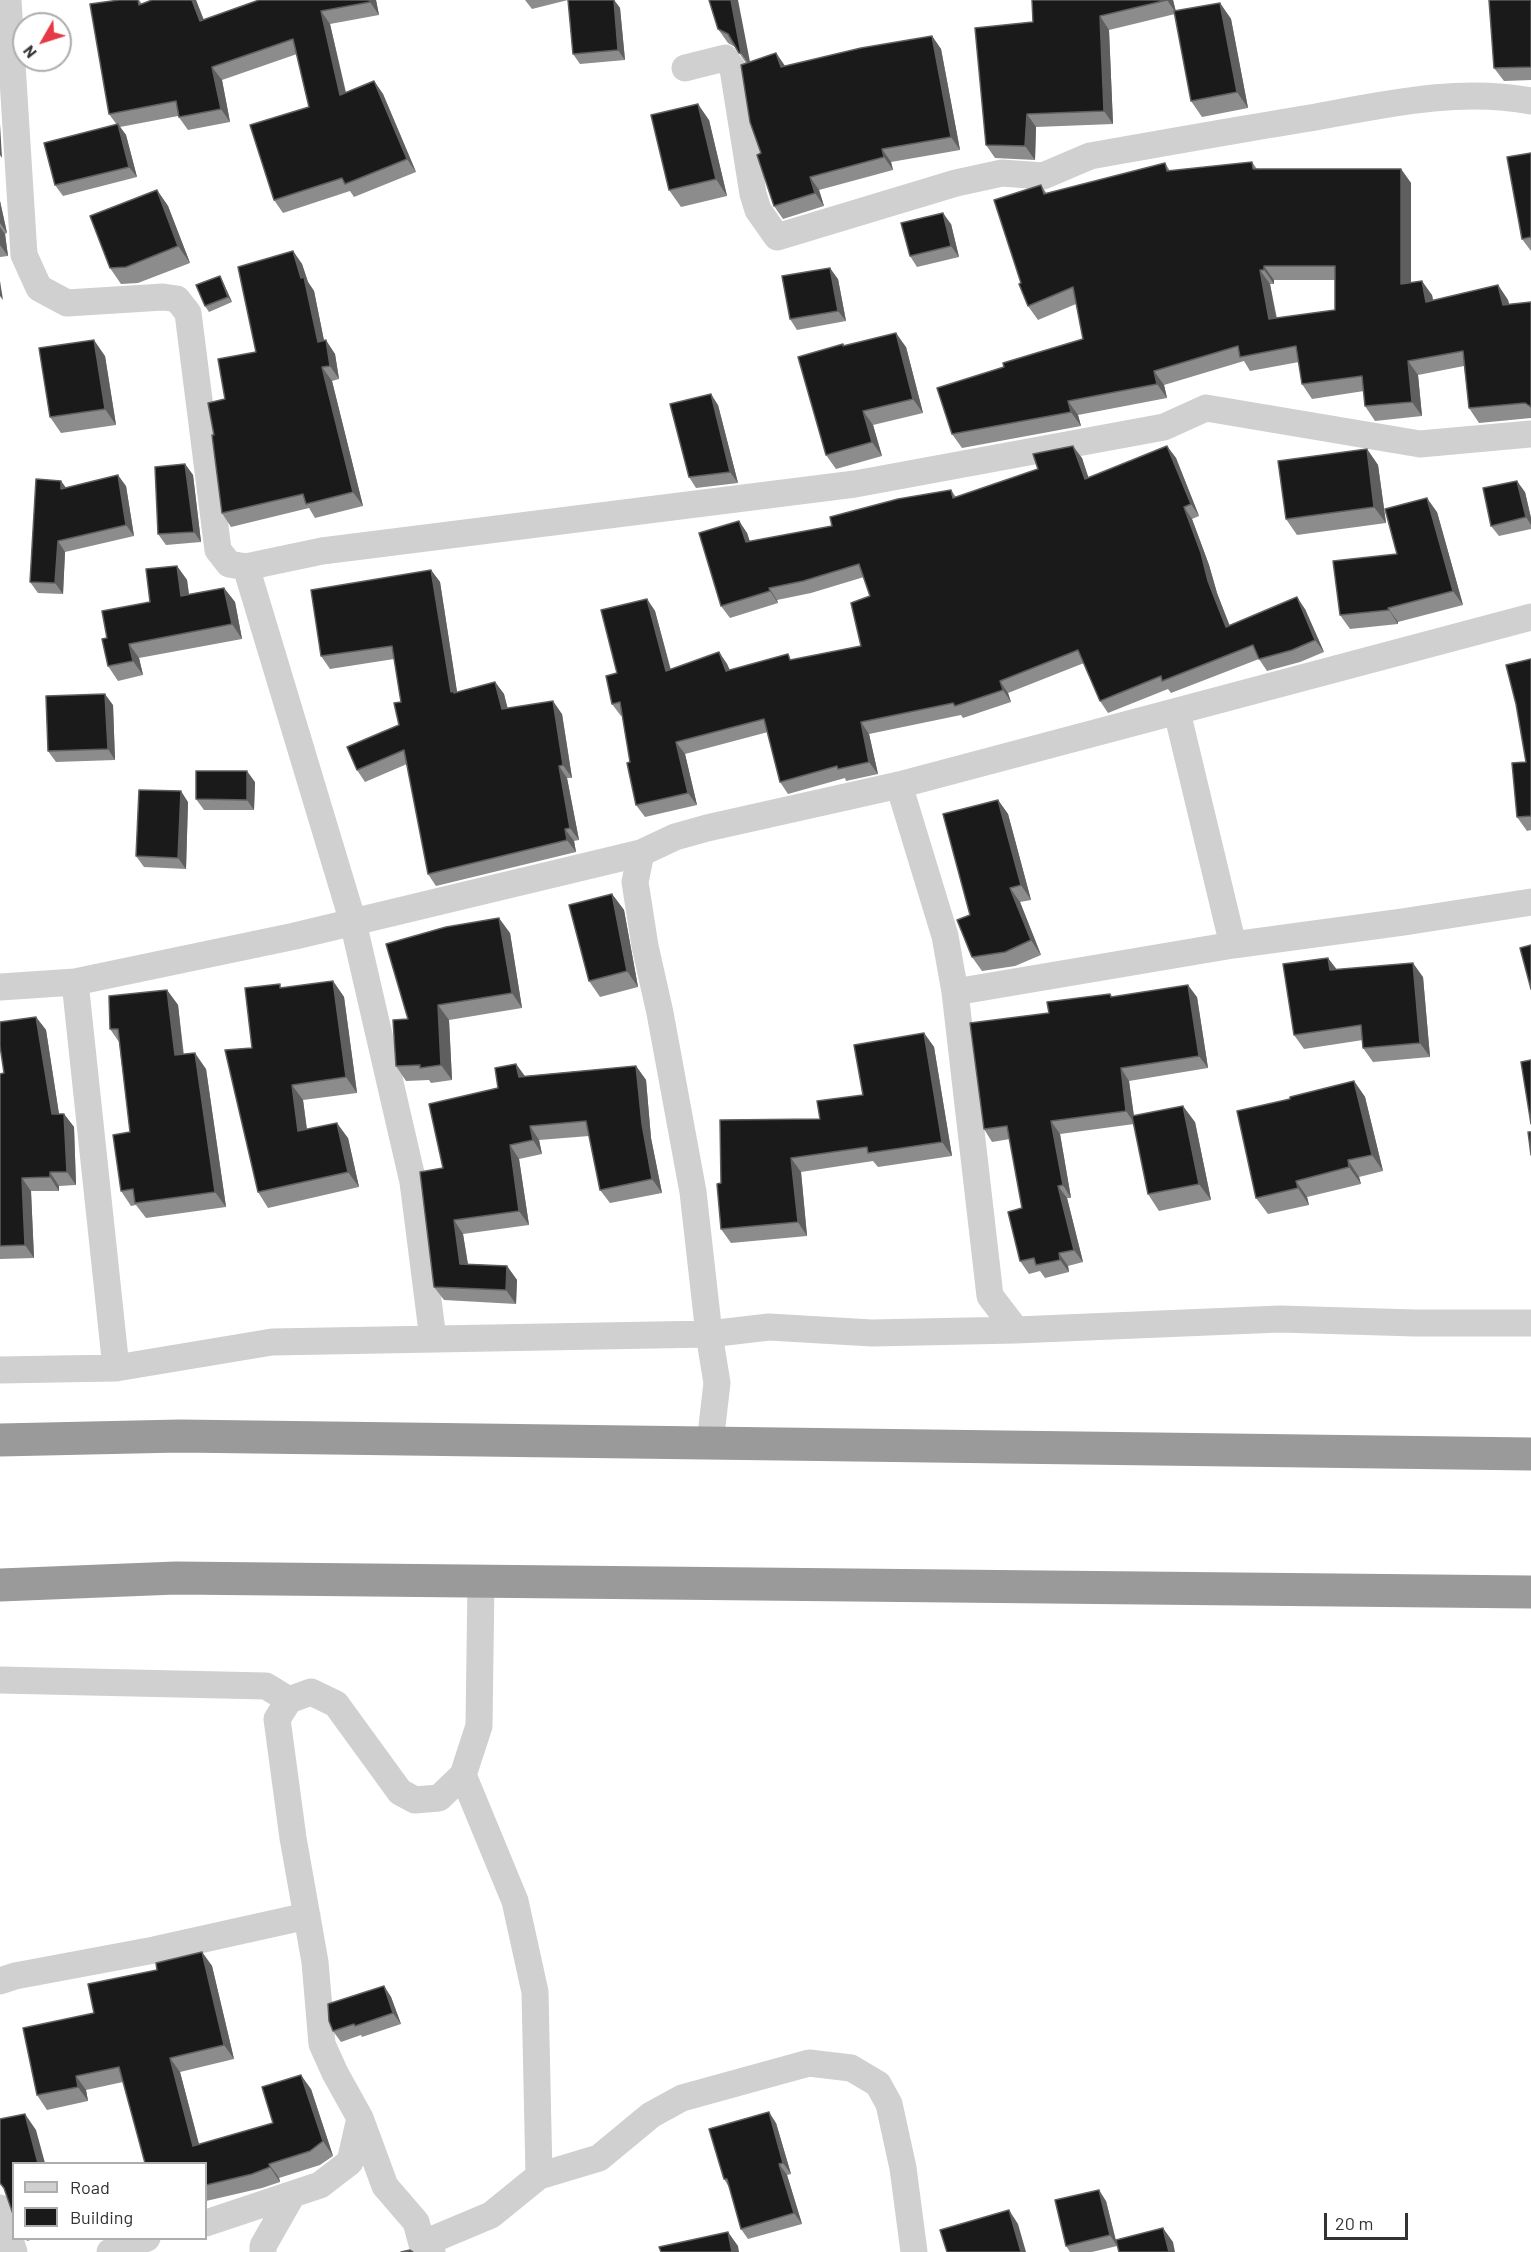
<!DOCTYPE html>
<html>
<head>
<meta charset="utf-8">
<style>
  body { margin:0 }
  #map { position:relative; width:1531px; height:2252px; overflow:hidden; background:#fff; font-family:Barlow,sans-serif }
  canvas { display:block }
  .legend { position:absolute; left:12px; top:2162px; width:195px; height:78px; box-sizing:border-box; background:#fff; border:2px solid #adadad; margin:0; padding:8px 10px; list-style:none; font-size:18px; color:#333 }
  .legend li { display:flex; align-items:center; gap:12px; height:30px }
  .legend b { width:30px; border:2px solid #adadad }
  .north { position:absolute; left:12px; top:12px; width:60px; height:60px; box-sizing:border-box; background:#fff; border:2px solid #adadad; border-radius:50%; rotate:231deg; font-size:16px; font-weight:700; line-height:24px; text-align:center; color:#333 }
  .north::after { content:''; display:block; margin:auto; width:21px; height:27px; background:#e63946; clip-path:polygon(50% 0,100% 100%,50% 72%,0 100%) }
  .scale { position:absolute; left:1324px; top:2213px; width:84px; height:27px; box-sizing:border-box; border:3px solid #333; border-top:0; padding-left:8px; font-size:18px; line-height:21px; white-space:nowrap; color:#333; -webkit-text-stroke:4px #fff; paint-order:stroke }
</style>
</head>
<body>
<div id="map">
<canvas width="1531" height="2252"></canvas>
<ul class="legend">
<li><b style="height:8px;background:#d0d0d0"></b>Road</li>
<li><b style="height:16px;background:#1a1a1a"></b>Building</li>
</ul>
<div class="north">N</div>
<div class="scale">20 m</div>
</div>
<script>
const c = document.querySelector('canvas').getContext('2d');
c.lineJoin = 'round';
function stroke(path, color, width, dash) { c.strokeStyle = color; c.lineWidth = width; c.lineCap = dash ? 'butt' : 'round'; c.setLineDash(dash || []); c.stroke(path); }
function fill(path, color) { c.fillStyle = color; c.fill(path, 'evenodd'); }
stroke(new Path2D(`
  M8,0l16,255 15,33 28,15 96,-6 14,2 11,14 30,237 11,14 17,3 76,-16 533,-67 309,-57 42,-19 214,36 111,-10
  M685,68l40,-10 8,11 20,125 5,16 19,27 179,-54 46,-10 41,3 47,-20c73,-13 146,-26 220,-38 72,-13 148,-31 221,-17
  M246,567l107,355 60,260 20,157
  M1177,712l56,233
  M899,785l46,151 10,56 35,304 26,34
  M641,853l-6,29 10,64 15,67 33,179 16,142 8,49 -7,60
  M75,982l41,386
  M0,987l75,-5 220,-46 346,-83 34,-16 32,-9 192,-43 632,-168
  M955,992l278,-47 170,-23 128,-20
  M0,1370l116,-2 156,-26 437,-8 60,-7 103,6 144,-3 264,-11 135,4h116
  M0,1680l266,6 23,14
  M463,1775l52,126 20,91 4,184
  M0,1981l15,-5 139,-26 153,-34
  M0,2208l14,44
  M206,2223l114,-38 30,-23 10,-44
  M422,2244l69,-29 48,-39 60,-18 52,-43 31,-17 127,-35 42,5 27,16 11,20 14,64 11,84
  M110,2252l37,-14
  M263,2252v-6l29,-51
  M432,2252l-10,-8 -6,-22 -31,-36 -25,-68 -25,-45 -13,-29 -7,-82 -22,-124 -16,-119 12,-19 22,-8 25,12 64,88 15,8 24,-2 24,-23 16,-49 2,-145`), '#d0d0d0', 27);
stroke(new Path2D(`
  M0,1440l180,-4 1351,18
  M0,1585l176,-7 1355,14`), '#9a9a9a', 33);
fill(new Path2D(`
  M119,0h20l3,4 10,-4h44l8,20 55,-20h117l3,15 -49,9 16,68 28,-11 9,13 33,78 -62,25 -4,-6 -67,22 -9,-13 35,-93 -12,-53 -75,26 8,42 -42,8 -10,-14 -58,11 6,8 11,42 -74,19 -8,-11 62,-60 -8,-11z
  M525,0h89l6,8 5,52 -45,4 -7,-10 -5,-54 -36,9z
  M709,0l41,62 26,-9 9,13 147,-30 9,13 19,101 -69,12 2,8 -74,20 5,16 -41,13 -9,-13 -13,-53 -15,-90 -11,-16 -7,-4 -10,-14z
  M1032,0h141l3,11 44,-8 11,16 17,89 -46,9 -11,-16 -16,-87 -66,16 4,94 -77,3 -1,33 -40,-2 -9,-13 47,-123z
  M1531,0v80l-27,1 -10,-13z
  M709,120l18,76 -46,11 -12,-17z
  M1531,153v98l-9,-12z
  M1252,162l5,7h144l10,14v100l21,12 1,5 65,-15 10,15 1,5 22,-3v116l-52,5 -10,-15 -5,-42 -46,9 4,41 -47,5 -10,-15 -1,-15 -52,8 -10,-15 -3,-22 -49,9 -6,-10 -80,24 3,13 -89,17 3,11 -119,22 -10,-14 52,-67 79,-28 -7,-35 -38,16 -10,-14 -7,-23 20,-98 6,9 118,-31 5,8zM1274,280h61v30l-58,8 -7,-34h4z
  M157,190l11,16 22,57 -52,20 -17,1 -11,-16z
  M0,201l7,32 -2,1 3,22 -8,1z
  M951,224l8,33 -42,10 -7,-11z
  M293,251l9,13 6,18 6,9 10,50 11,13 4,25 -7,2 31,125 -48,12 -6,-10 -78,19 -9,-14 -8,-78 11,-36 31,-47z
  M220,276l3,6 9,20 -23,10 -4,-6z
  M838,279l8,42 -49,9 -7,-11z
  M843,344l1,1 62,2 17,66 -50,12 9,31 -46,13 -10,-14z
  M105,356l11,69 -55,8 -11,-16z
  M718,405l20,78 -42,5 -7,-11z
  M1167,446l9,12 23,58 -7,3 17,46 8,28 12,33 76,-17 19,43 -24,10 -33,9 -8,-12 -88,34 -3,-4 -60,24 -8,-12 -16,-38 -76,30 3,9 -48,16 -2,-3 -92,19 9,40 -32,7 -1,-3 -57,16 -8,-12 -12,-50 -83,22 12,51 -52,12 -9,-12 -13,-90 -2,1 -9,-12 5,-31 30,-74 8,12 16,59 48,-18 8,12 3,6 62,-10 69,-14 9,-50 -6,-19 -53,16 -34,7 1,3 -48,15 -9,-12 18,-85 8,12 3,9 82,-16 119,-36 5,7 126,-39 6,20z
  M1367,449l11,16 8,58 -89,12 -11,-16z
  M185,464l8,11 8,67 -35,3 -8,-11z
  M61,481l5,7 60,-2 8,50 -69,16 -2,42 -25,-1 -8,-11z
  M1525,492l6,26v11l-32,7 -8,-10z
  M1437,512l26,93 -65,17v2l-48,5 -10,-14z
  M177,566l10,14 2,14 35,-6 11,14 7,37 -103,19 4,17 -25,6 -10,-15 -1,-28 43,-36z
  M431,570l9,12 17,110 38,-10 9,12 3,14 55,6 10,64h-5l12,62 -5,1 2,11 -140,34 -8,-12 -21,-110 -42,18 -8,-12 42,-45 2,-23 -7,-43 -64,10 -9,-13z
  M1531,659v171l-4,1 -10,-14 9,-55z
  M113,705l2,55 -59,2 -8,-11z
  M255,782l-1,28h-50l-8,-11z
  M998,800l10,14 23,86 -11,2 21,53 -26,11 -33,5 -10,-14 -2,-42z
  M188,802l-2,67 -42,-2 -8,-11z
  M612,894l12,16 14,77 -38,10 -11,-16z
  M510,933l12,75 -73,12 3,60 -21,3 -2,-3 -23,1 -10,-15 12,-47z
  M1337,970l86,7 7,80 -57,5 -10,-14v-8l-59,9 -10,-14z
  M333,981l11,16 13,96 -54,7 4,29 41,9 11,49 -91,21 -10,-16 -6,-144 31,-60z
  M167,990l11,15 6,50 22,14 20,138 -80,11 -10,-13 -5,1 -10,-15 9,-59 -11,-90 -9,-13z
  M1110,994l2,3h85l11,71 -79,13 5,35 61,6 16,78 -52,11 -11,-17 -14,-70 -74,10 11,64h-4l16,64 -15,4 1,6 -24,6 -5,-7 -11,3 -9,-13 2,-53 -12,-69 -18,3 -8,-13 65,-116z
  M36,1017l10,13 13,84h5l10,13 2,58 -17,1v5h-28l3,67 -34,1v-185l4,-1z
  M924,1033l10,14 18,109 -74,11 -5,-6 -72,11 6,64 -76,7 -10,-14v-46l99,-64 43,-24z
  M516,1064l9,12 111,-10 10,14 5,58 11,55 -52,10 -10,-13 -11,-54 -50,4 3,14 -23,5 10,66 -66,9 5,30 39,2 10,14 -1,24 -72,-4 -10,-13 9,-119z
  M1354,1081l11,16 18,74 -24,6 2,7 -54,13 2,8 -41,9 -12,-16 34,-99z
  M202,1952l10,14 22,93 -54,13 19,72 74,-21 38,-34 22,67 -13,9 -41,13 1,4 -18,6 -56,13v-38l-83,-81 -37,8 2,11 -41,9 -10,-15 57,-82 63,-43z
  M384,1986l7,11 10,27 -39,13 -1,-2 -20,7 -8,-11z
  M776,2123l15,51 -4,1 15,49 -54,15 -7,-10 -12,-42 -5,-8z
  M1106,2201l10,39 57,2 -56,4 -25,6h-22l-4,-6z
  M25,2238h12l-10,3z`), '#8c8c8c');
fill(new Path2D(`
  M192,0h4l13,34 -9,-13z
  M369,0h7l3,15 -9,-13z
  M614,0l6,8 5,52 -7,-10z
  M731,0h7l13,67 -10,-14z
  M1167,0h6l3,13z
  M1220,3l11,16 17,89 -11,-16z
  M321,11l9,13 19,84 -9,-13z
  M1100,16l9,14 4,94 -9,-13z
  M932,36l9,13 19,101 -9,-13z
  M776,53l9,13 -4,1z
  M212,67l10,13 8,42 -9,-13z
  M374,81l9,13 33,78 -9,-13z
  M698,104l11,16 18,76 -11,-17z
  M1027,114l9,13 -1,33 -10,-14z
  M0,124l2,34 -2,-3z
  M118,124l8,11 11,42 -8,-10z
  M882,149l9,13 2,8 -9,-13z
  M1401,169l10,14v116l-10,-15z
  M810,177l9,13 5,16 -9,-13z
  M157,190l11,16 22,57 -12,-17z
  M0,201l7,32 -7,-10z
  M943,213l8,11 8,33 -8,-11z
  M0,227l5,7 3,22 -8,-11z
  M293,251l9,13 6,18 6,9 13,64 -9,-13 -17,-64z
  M1264,266l10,14v4l-10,-14z
  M830,268l8,11 8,42 -8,-10z
  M1260,270l10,14 9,50 -10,-15z
  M220,276l3,6 9,20 -4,-5z
  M0,281l3,19 -3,-4z
  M1422,281l10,14 4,21 -10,-14z
  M1498,285l10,15 5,19 -10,-14z
  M896,333l10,14 17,66 -10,-14z
  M94,340l11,16 11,69 -11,-16z
  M326,340l9,14 4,25 -9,-13z
  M1408,361l10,14 4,41 -10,-14z
  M322,367l10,14 31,125 -10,-14z
  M1154,371l10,14 3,13 -10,-14z
  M711,394l7,11 20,78 -8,-11z
  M1068,401l10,14 3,11 -10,-14z
  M863,411l10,14 9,31 -10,-14z
  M1073,446l9,12 11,33 -8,-12z
  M1167,446l9,12 23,58 -8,-12z
  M1367,449l11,16 8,58 -12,-16z
  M185,464l8,11 8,67 -7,-10z
  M118,475l8,11 8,50 -8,-11z
  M61,481l8,11 -8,-3z
  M1517,481l8,11 6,26v7l-5,-8z
  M1427,498l10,14 26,93 -10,-14z
  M1184,507l8,12 17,46 8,28 18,46 -9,-12 -18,-46z
  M739,521l8,12 7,21 -8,-12z
  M58,541l7,11 -2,42 -8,-11z
  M177,566l10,14 4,30 -10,-14z
  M431,570l9,12 18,116 -7,-6z
  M224,588l11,14 7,37 -10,-15z
  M769,588l8,12 1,3 -8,-12z
  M1297,597l8,12 19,43 -9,-12z
  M647,599l8,12 19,72 -8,-12z
  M1388,608l10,14v2l-9,-14z
  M129,644l10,14 4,17 -10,-14z
  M719,652l8,12 8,19 -9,-12z
  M1000,681l8,12 3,9 -8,-12z
  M495,682l9,12 7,27 -9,-12z
  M105,694l8,11 2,55 -7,-11z
  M553,701l9,13 10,64 -9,-13z
  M861,722l8,12 9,40 -9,-12z
  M676,742l9,12 12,51 -9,-12z
  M559,766l8,12 12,62 -9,-12z
  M247,771l8,11 -1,28 -7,-10z
  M181,791l7,11 -2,67 -8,-11z
  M998,800l10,14 23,86 -10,-15z
  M565,829l9,12 2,11 -9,-12z
  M1010,888l10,14 21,53 -10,-15z
  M612,894l12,16 14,77 -11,-16z
  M499,918l11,15 12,75 -10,-15z
  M1328,958l10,13 -8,-1z
  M1413,963l10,14 7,80 -10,-14z
  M333,981l11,16 13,96 -11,-16z
  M1188,985l9,12 11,71 -9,-12z
  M167,990l11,15 7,66 -10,-16z
  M438,1005l11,15 3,60 -11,-15z
  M36,1017l10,13 15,97 -9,-13z
  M924,1033l10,14 18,109 -10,-14z
  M195,1053l11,16 20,138 -11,-15z
  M516,1064l10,14 -7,-1z
  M636,1066l10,14 5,58 11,55 -10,-14 -10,-55z
  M1121,1068l8,13 6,43 -9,-13z
  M1354,1081l11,16 18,74 -11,-16z
  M292,1085l11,15 6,47 -11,-16z
  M1183,1106l12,16 16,78 -12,-16z
  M64,1114l10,13 2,58 -9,-13z
  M1051,1121l9,13 11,64 -8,-13z
  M337,1123l11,15 11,49 -11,-15z
  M530,1126l9,14 3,14 -9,-14z
  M510,1145l9,14 10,66 -10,-14z
  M791,1158l10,14 6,64 -9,-14z
  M1348,1160l11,17 2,7 -12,-17z
  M50,1172l9,14v5l-9,-14z
  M22,1178l9,13 3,67 -9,-13z
  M1296,1181l11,16 2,8 -11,-17z
  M1058,1186l9,12 16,64 -9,-12z
  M454,1220l9,14 7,44 -10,-14z
  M1059,1253l9,13 1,6 -9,-12z
  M507,1266l10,14 -1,24 -10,-14z
  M202,1952l10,14 22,93 -10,-14z
  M384,1986l7,11 10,27 -8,-11z
  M170,2058l10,14 23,88 -10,-14z
  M301,2075l10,14 22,67 -10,-15z
  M76,2076l10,14 2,11 -10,-14z
  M769,2112l7,11 15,51 -8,-11z
  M25,2114l11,16 9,33h-7z
  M269,2164l10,14 1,4 -10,-15z
  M779,2164l8,11 15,49 -8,-11z
  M1099,2190l7,11 11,45 -7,-11z
  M1009,2210l9,14 8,28h-5z
  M1163,2228l10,14 2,10h-6z
  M728,2232l10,14 1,6h-7z`), '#5f5f5f');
const building = new Path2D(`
  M119,0h19l1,5 13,-5h40l8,21 59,-21h110l1,2 -49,9 19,84 34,-14 33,78 -62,25 -3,-6 -68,22 -24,-75 59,-18 -16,-68 -81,28 9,42 -42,8 -3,-16 -67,13 -19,-110z
  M568,0h46l4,50 -45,4z
  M709,0h22l10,53h-2l-11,-19 -10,-5z
  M1032,0h135l-67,16 4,95 -77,3 -2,32 -39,-1 -11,-117 58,-6z
  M1489,0h42v67l-37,1z
  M1220,3l17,89 -46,9 -17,-90z
  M932,36l19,101 -69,12 2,8 -74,20 5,16 -41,13 -17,-51 4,-2 -11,-31 -9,-57 35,-12 5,14 80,-19z
  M698,104l18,75 -47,11 -18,-75z
  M118,124l11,43 -74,18 -11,-42z
  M1531,153v84l-9,2 -15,-82z
  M1252,162l1,7h148v115l21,-3 4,21 72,-17 5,20 28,-3v105l-6,-4 -56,5 -6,-57 -55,10 4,41 -47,4 -3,-30 -60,8 -6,-38 -56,11 -2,-11 -84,25 3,13 -89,17 3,11 -119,22 -15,-46 67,-21 -1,-4 80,-24 -10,-52 -45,19 -9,-22 2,-1 -27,-83 47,-15 3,9 121,-31 2,8zM1264,266h71v44l-66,9 -9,-49h4z
  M157,190l21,56 -52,21 -16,1 -20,-52z
  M943,213l8,33 -41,10 -9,-33z
  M293,251l8,27 3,-1 14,65 8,-2 4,26 -8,1 31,125 -47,12 -3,-10 -81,19 -10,-78h2l-6,-32 17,-4 -7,-40 38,-7 -18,-85z
  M830,268l8,43 -48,8 -8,-43z
  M220,276l8,21 -23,9 -9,-21z
  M896,333l17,66 -50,12 9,31 -46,13 -28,-98 45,-13v2z
  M94,340l11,69 -55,8 -11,-69z
  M711,394l19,78 -41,5 -19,-73z
  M1073,446l12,33 82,-33 24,58 -7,3 17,46 7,28 18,46 71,-30 18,43 -23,10 -33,9 -6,-14 -91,36 -1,-5 -61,25 -22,-51 -78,31 3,9 -48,16 -2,-3 -92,19 8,40 -31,7 -1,-3 -57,16 -16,-63 -88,23 12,51 -52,12 -9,-42 3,-1 -10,-60 -8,2 -6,-28 11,-3 -16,-63 46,-11 19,72 53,-19 7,19 62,-17 2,6 71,-14 -10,-43 19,-7 -11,-32 -56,17 -34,7 1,3 -49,15 -22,-73 40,-12 7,21 86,-16 -2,-9 68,-18 53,-9 2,8 85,-29 -5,-15z
  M1367,449l7,58 -88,12 -8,-58z
  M185,464l9,68 -36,2 -3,-67z
  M118,475l8,50 -68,16 -3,42 -25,-1 6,-103 25,2v8z
  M1517,481l9,36 -35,9 -8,-38z
  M1427,498l26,93 -65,17 1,2 -49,5 -7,-54 64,-7 -12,-45z
  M177,566l4,30 43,-8 8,36 -103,20 4,17 -25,5 -6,-27 5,-1 -5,-27 48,-9 -4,-33z
  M431,570l20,122 3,-1v2l41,-11 7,27 51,-8 10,64 -4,1 11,62 -5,1 2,11 -139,34 -24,-124 -47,20 -10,-23 52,-22 -5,-22 7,-1 -9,-56 -71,10 -10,-66z
  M1531,659v157l-14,1 -5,-54 14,-1 -10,-58 -10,-39z
  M105,694l3,55 -60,2 -2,-55z
  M196,771h51v29l-51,-1z
  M139,790l42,1 -3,67 -42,-2z
  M998,800l23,85 -11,3 21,52 -26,12 -33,5 -15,-37 13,-5 -27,-101z
  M612,894l15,77 -38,10 -20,-76z
  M499,918l13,75 -74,12 3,60 -21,3v-3l-24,1 -3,-46 15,-1 -22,-75 60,-17z
  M1531,945v44l-11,-41z
  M1328,958l2,12 83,-7 7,80 -57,5 -2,-23 -67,10 -11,-71z
  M333,981l13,96 -54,8 6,46 39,-8 11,49 -90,20 -33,-142 27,-2 -7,-60 35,-4v4z
  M1188,985l11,71 -78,12 5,43 -75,10 12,64 -5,1 16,64 -15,3 1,7 -24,5 -2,-7 -14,3 -12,-49 14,-4 -15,-82 -23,3 -14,-106 79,-10 -2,-11 63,-8 1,3z
  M167,990l8,65 20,-2 20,139 -80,11 -2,-14 -12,2 -8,-56 17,-3 -12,-103h-8l-1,-33z
  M36,1017l16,97h12l3,58h-17v5l-28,1 3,67 -25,1v-172l4,-1 -4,-27v-24z
  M924,1033l18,109 -74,11 -1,-6 -76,11 7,64 -77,7 -4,-45 4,-1 -1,-63 100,-1 -3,-18 46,-6 -9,-50z
  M1531,1060v64l-10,-62z
  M516,1064l3,13 117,-11 6,58 10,55 -52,11 -14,-69 -56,5 3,14 -23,5 9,66 -65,9 6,44 47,2 -1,24 -72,-3 -14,-115 23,-4 -14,-64 69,-16 -3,-20z
  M1354,1081l18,74 -24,5 1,7 -53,14 2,7 -42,10 -19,-87 53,-12v-2z
  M1183,1106l16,78 -51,10 -16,-78z
  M1528,1132h3v23z
  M202,1952l22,93 -54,13 23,88 80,-23 -11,-36 39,-12 22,66 -13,10 -41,13 1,3 -18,7 -46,11v-22h-61l-26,-96 -43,9 2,11 -41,8 -14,-67 71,-15 -6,-29 69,-14 -1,-7z
  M384,1986l9,27 -38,13 -1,-2 -21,7 -4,-10 -1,-17z
  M769,2112l14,51 -4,1 15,49 -53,16 -14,-50h-3l-15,-50z
  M25,2114l13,49h-24v54l-10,-29 -4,-5v-64z
  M1099,2190l11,45 -44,11 -11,-46z
  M1009,2210l12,42h-74l-7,-22z
  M1163,2228l6,24h-50l-3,-12z
  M728,2232l4,20h-71l-2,-5z
  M410,2250l3,2h-12z`);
fill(building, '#1a1a1a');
stroke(building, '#5f5f5f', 1.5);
</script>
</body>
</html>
